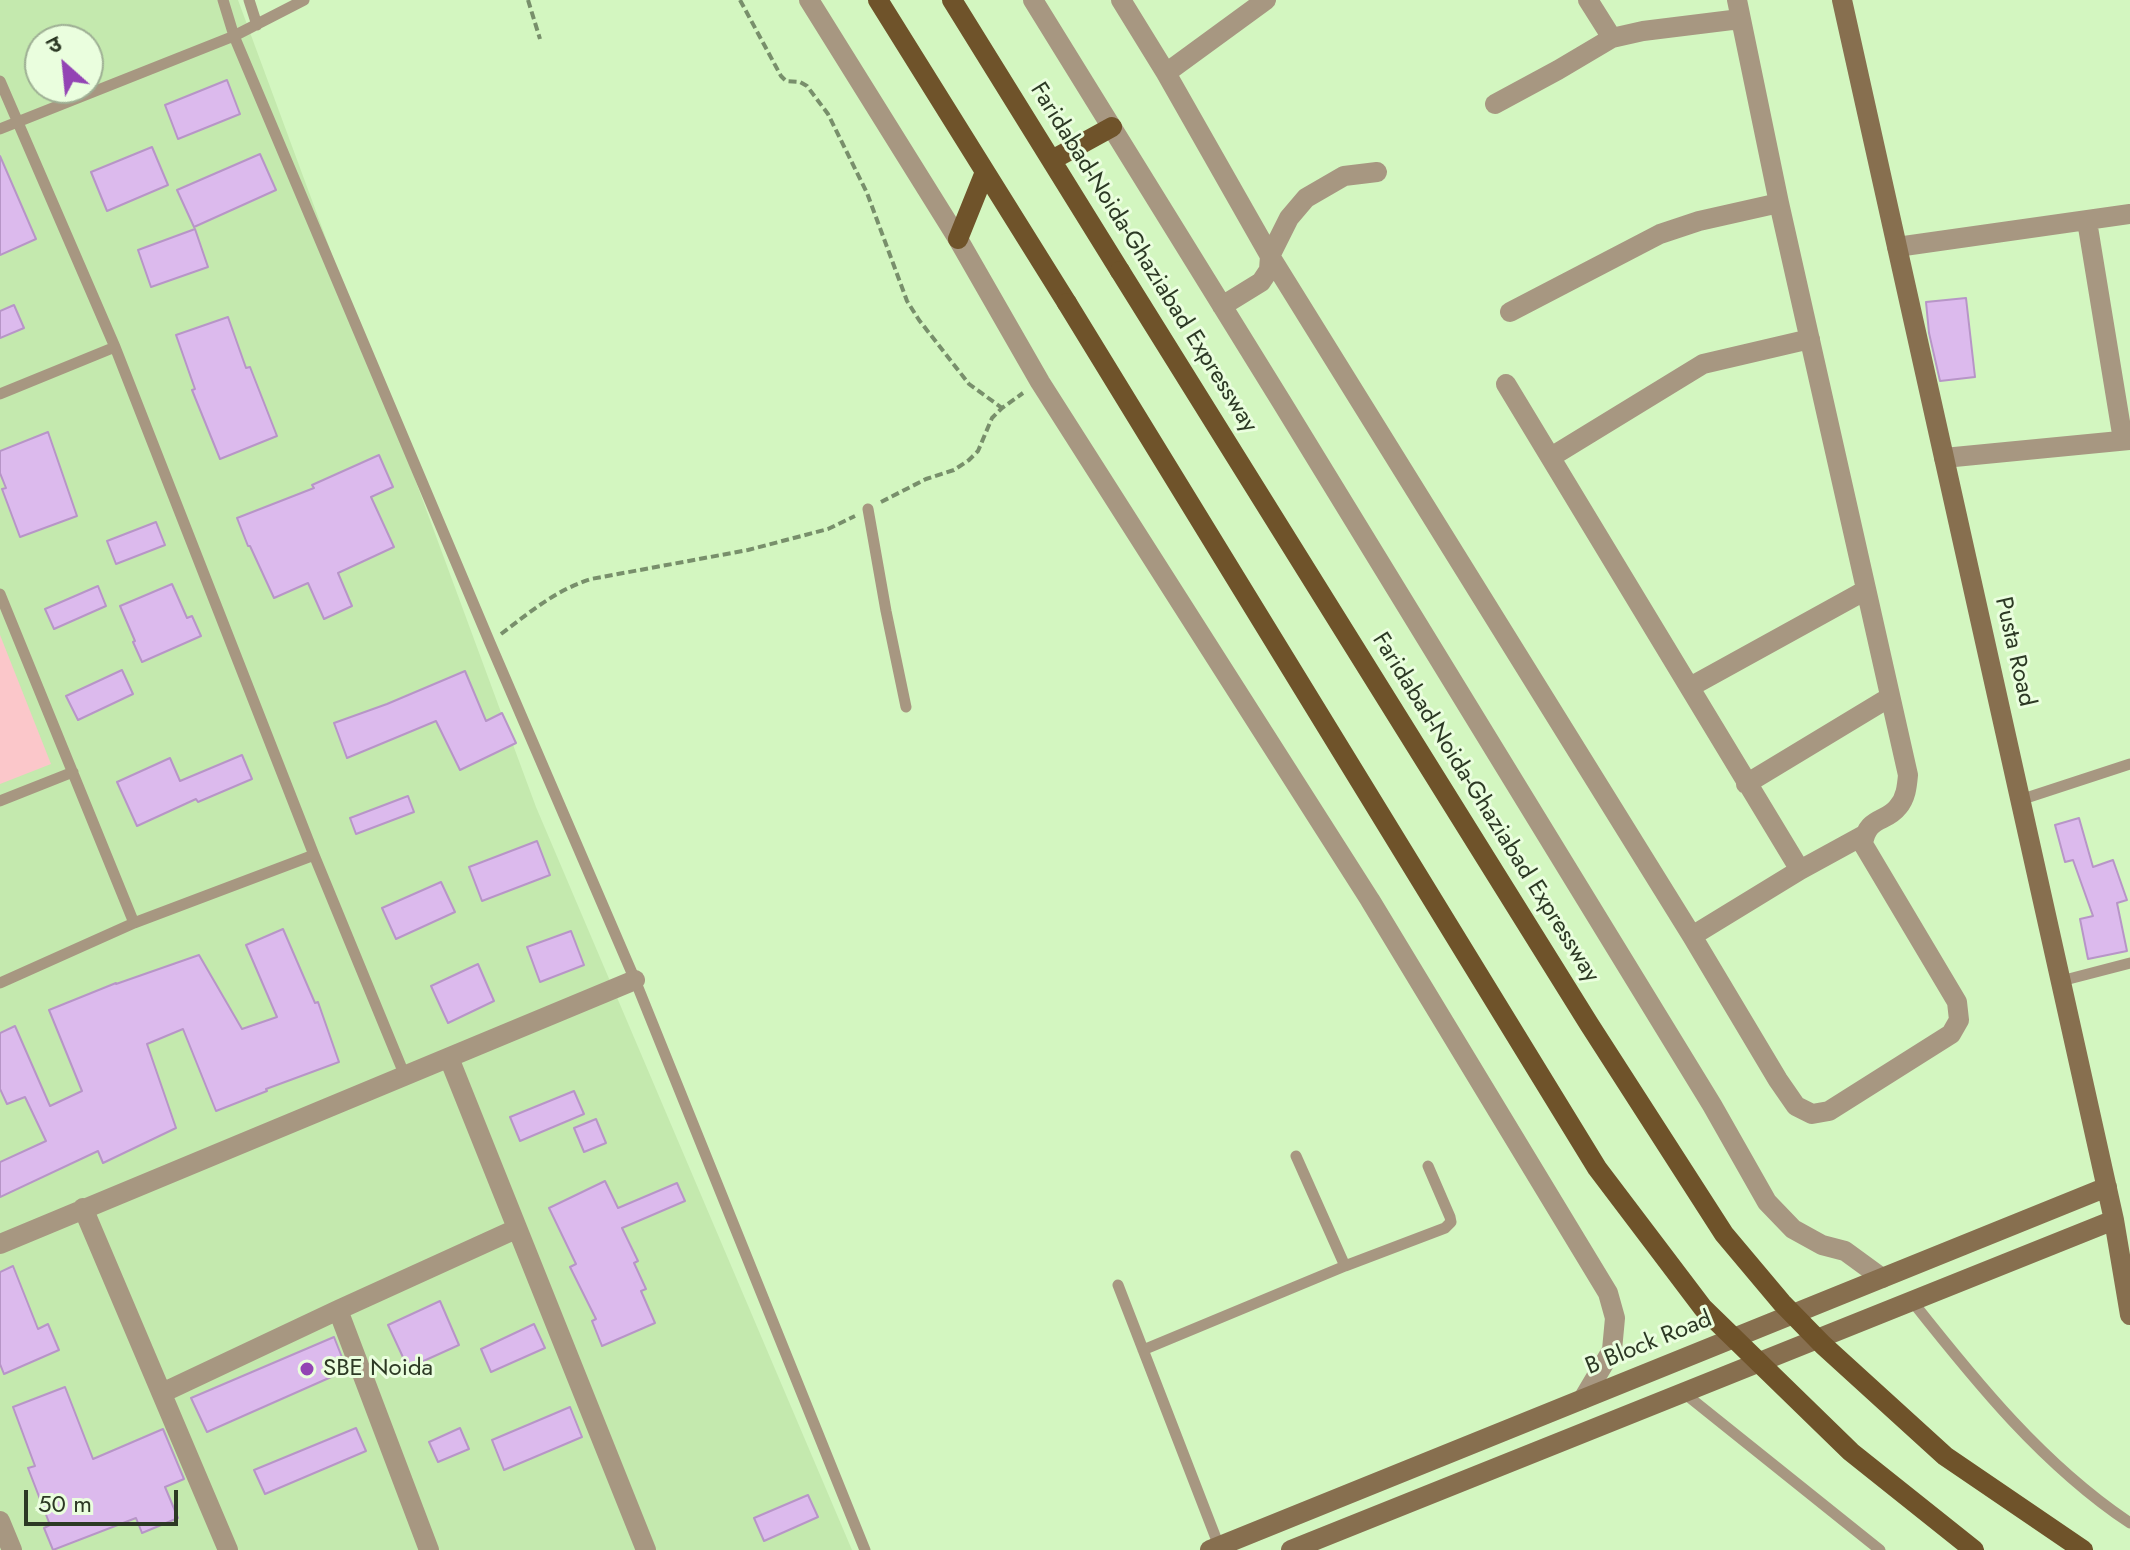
<!DOCTYPE html>
<html>
<head>
<meta charset="utf-8">
<style>
  body { margin:0 }
  #map { position:relative; width:2130px; height:1550px; overflow:hidden; background:#d3f6c0; font-family:Jost,"Noto Sans Devanagari",sans-serif }
  canvas { display:block }
  .north { position:absolute; left:24px; top:24px; width:80px; height:80px; box-sizing:border-box; background:#eafede; border:2px solid #9eaf94; border-radius:50%; rotate:333deg; font-size:22px; font-weight:700; line-height:32px; text-align:center; color:#2c3924 }
  .north::after { content:''; display:block; margin:auto; width:28px; height:36px; background:#9344b4; clip-path:polygon(50% 0,100% 100%,50% 72%,0 100%) }
  .scale { position:absolute; left:24px; top:1490px; width:154px; height:36px; box-sizing:border-box; border:4px solid #2c3924; border-top:0; padding-left:10px; font-size:24px; line-height:28px; white-space:nowrap; color:#2c3924; -webkit-text-stroke:6px #eafede; paint-order:stroke }
</style>
</head>
<body>
<div id="map">
<canvas width="2130" height="1550"></canvas>
<div class="north">उ</div>
<div class="scale">50 m</div>
</div>
<script>
const c = document.querySelector('canvas').getContext('2d');
c.lineJoin = 'round';
function fill(path, color) { c.fillStyle = color; c.fill(path, 'evenodd'); }
function stroke(path, color, width, dash) { c.strokeStyle = color; c.lineWidth = width; c.lineCap = dash ? 'butt' : 'round'; c.setLineDash(dash || []); c.stroke(path); }
function label(font, color, halo, rows, align = 'center') {
  c.font = font + ' Jost,sans-serif'; c.lineWidth = 6; c.setLineDash([]); c.textBaseline = 'middle'; c.strokeStyle = halo; c.fillStyle = color; for (const [text, x, y, turn = 0] of rows) {
    c.save(); c.translate(x, y); c.rotate((+turn || 0) * Math.PI / 180); c.textAlign = isNaN(turn) ? turn : align; if (halo) c.strokeText(text, 0, 0); c.fillText(text, 0, 0); c.restore();
  }
}
fill(new Path2D(`
  M0,0h238l298,807 316,743h-852zM40,40h48v48h-48z`), '#c4e9ae');
fill(new Path2D(`
  M0,635l51,129 -51,20z`), '#fbc7ca');
const building = new Path2D(`
  M227,80l13,34 -62,25 -13,-34z
  M152,147l16,38 -61,26 -16,-39z
  M260,154l16,36 -82,37 -17,-37z
  M0,156l36,83 -36,16z
  M195,229l13,38 -57,20 -13,-37z
  M1966,298l9,79 -35,4 -11,-48 -3,-31z
  M14,305l10,23 -24,10v-27z
  M228,317l18,51 4,-1 27,69 -57,23 -28,-69 3,-1 -19,-54z
  M48,432l29,84 -57,21 -18,-48 4,-1 -6,-15v-22z
  M379,455l14,32 -22,10 23,50 -56,26 14,33 -28,13 -16,-36 -34,15 -24,-52h-2l-11,-28 77,-30 -2,-3z
  M156,522l9,23 -49,19 -9,-23z
  M172,584l15,34 5,-2 9,20 -59,26 -9,-20 2,-1 -15,-35z
  M98,586l8,20 -52,23 -9,-20z
  M122,670l11,24 -55,26 -12,-24z
  M465,671l21,50 16,-8 14,30 -56,27 -24,-49 -89,37 -13,-35 53,-19z
  M242,755l10,24 -54,23 -2,-3 -59,27 -20,-44 53,-24 10,23z
  M408,796l6,16 -58,22 -6,-16z
  M2079,818l14,49 20,-7 14,40 -10,3 10,48 -39,8 -8,-40 13,-3 -20,-56 -8,2 -10,-37z
  M537,841l13,34 -68,26 -13,-34z
  M441,882l14,30 -59,27 -14,-31z
  M283,929l32,74 3,-1 21,60 -73,27 1,2 -51,20 -33,-82 -36,15 29,84 -73,35 -5,-12 -98,46v-35l46,-21 -21,-44 -18,7 -7,-15v-56l15,-7 35,80 32,-15 -33,-81 67,-27v1l83,-29 43,74 35,-12 -31,-72z
  M571,931l13,34 -44,17 -13,-35z
  M478,964l16,37 -46,22 -17,-37z
  M574,1091l10,23 -64,27 -10,-24z
  M596,1119l10,24 -22,9 -10,-24z
  M605,1181l13,27 59,-25 8,18 -63,27 16,33 -4,2 12,26 -5,2 14,32 -53,23 -10,-25 4,-2 -26,-52 6,-3 -27,-56z
  M13,1266l25,63 10,-5 11,26 -55,24 -4,-10v-92z
  M440,1301l19,44 -51,23 -20,-43z
  M534,1324l11,24 -54,24 -10,-23z
  M334,1337l13,33 -140,62 -16,-34z
  M65,1387l28,72 70,-30 21,50 -19,8 13,31 -36,15 -6,-15 -83,32 -9,-22 6,-3 -22,-57 7,-2 -22,-59z
  M570,1407l12,30 -78,33 -12,-30z
  M356,1428l10,23 -101,43 -11,-24z
  M460,1428l9,21 -31,13 -9,-20z
  M808,1495l10,22 -54,24 -10,-23z`);
fill(building, '#dcbaed');
stroke(building, '#b795c7', 2);
stroke(new Path2D(`
  M528,0l12,39
  M740,0l41,76 5,5 14,1 7,4 21,28 39,79 40,108 12,19 50,64 33,24
  M881,502l45,-23 28,-9 15,-10 9,-9 14,-33 10,-10 21,-15
  M501,634c29,-22 55,-44 90,-55l157,-29 80,-21 27,-13`), '#788f6b', 4, [8, 4]);
stroke(new Path2D(`
  M223,0l11,36 70,-36
  M249,0l8,25
  M0,81l115,266 199,508 91,221
  M0,129l234,-93 256,607 145,337 230,570
  M0,394l115,-47
  M868,509l18,102 20,96
  M0,594l134,329
  M2020,800l110,-36
  M0,801l73,-29
  M2061,981l69,-18
  M0,983l134,-60 180,-68
  M1296,1156l49,110
  M1118,1285l101,261
  M1912,1301c64,81 131,164 218,222
  M1143,1350l202,-84 100,-38 6,-6 -1,-5 -22,-51
  M1684,1393l196,157`), '#a79781', 11);
stroke(new Path2D(`
  M809,0l149,239 82,143 330,518 238,393 7,25 -3,32 -29,49
  M1033,0l248,401 431,704 55,97 26,27 29,16 23,6 37,27
  M1121,0l45,73 104,183 422,680 86,144 18,26 16,8 17,-3 122,-77 8,-14 -2,-18 -94,-158c4,-28 23,-21 35,-37 8,-9 9,-21 10,-32l-129,-572 -42,-203
  M1588,0l24,38
  M1166,73l100,-73
  M1495,104l63,-34 54,-32 31,-7 97,-12
  M2087,221l36,219
  M1897,247l233,-33
  M1222,306l39,-24 8,-12 1,-14 19,-38 17,-20 38,-22 33,-4
  M1510,312l150,-78 39,-13 80,-18
  M1506,384l294,486
  M1551,457l152,-93 107,-25
  M1944,458l186,-18
  M1690,687l176,-97
  M1746,784l144,-87
  M1692,936l108,-66 64,-35
  M449,1058l197,492
  M83,1208l145,342
  M0,1244l635,-264
  M338,1310l91,240
  M162,1393l176,-83 178,-81
  M0,1521l12,29`), '#a79781', 20);
stroke(new Path2D(`
  M1842,0l272,1220 16,95
  M1210,1550l897,-363
  M1291,1550l823,-330`), '#876f4f', 20);
stroke(new Path2D(`
  M878,0l189,303
  M952,0l168,271
  M1052,160l60,-33
  M958,239l27,-67`), '#6f532a', 20);
stroke(new Path2D(`
  M1120,271l469,753 135,210 58,69 41,42 122,111 138,94
  M1067,303l530,865 106,140 148,144 123,98`), '#6f532a', 20);
for (const [x, y, r, color] of [
  [307,1369,8,"#9344b4"]
]) { const dot = new Path2D(); dot.arc(x, y, r, 0, 2 * Math.PI); c.fillStyle = color; c.fill(dot); stroke(dot, '#eafede', 3); }
label('24px', '#2c3924', '#eafede', [
  ["Faridabad-Noida-Ghaziabad Expressway",1143,258,58],
  ["Pusta Road",2014,652,77],
  ["Faridabad-Noida-Ghaziabad Expressway",1485,808,58],
  ["B Block Road",1649,1344,-22]
]);
label('24px', '#2c3924', '#eafede', [
  ["SBE Noida",323,1369]
], 'left');
</script>
</body>
</html>
